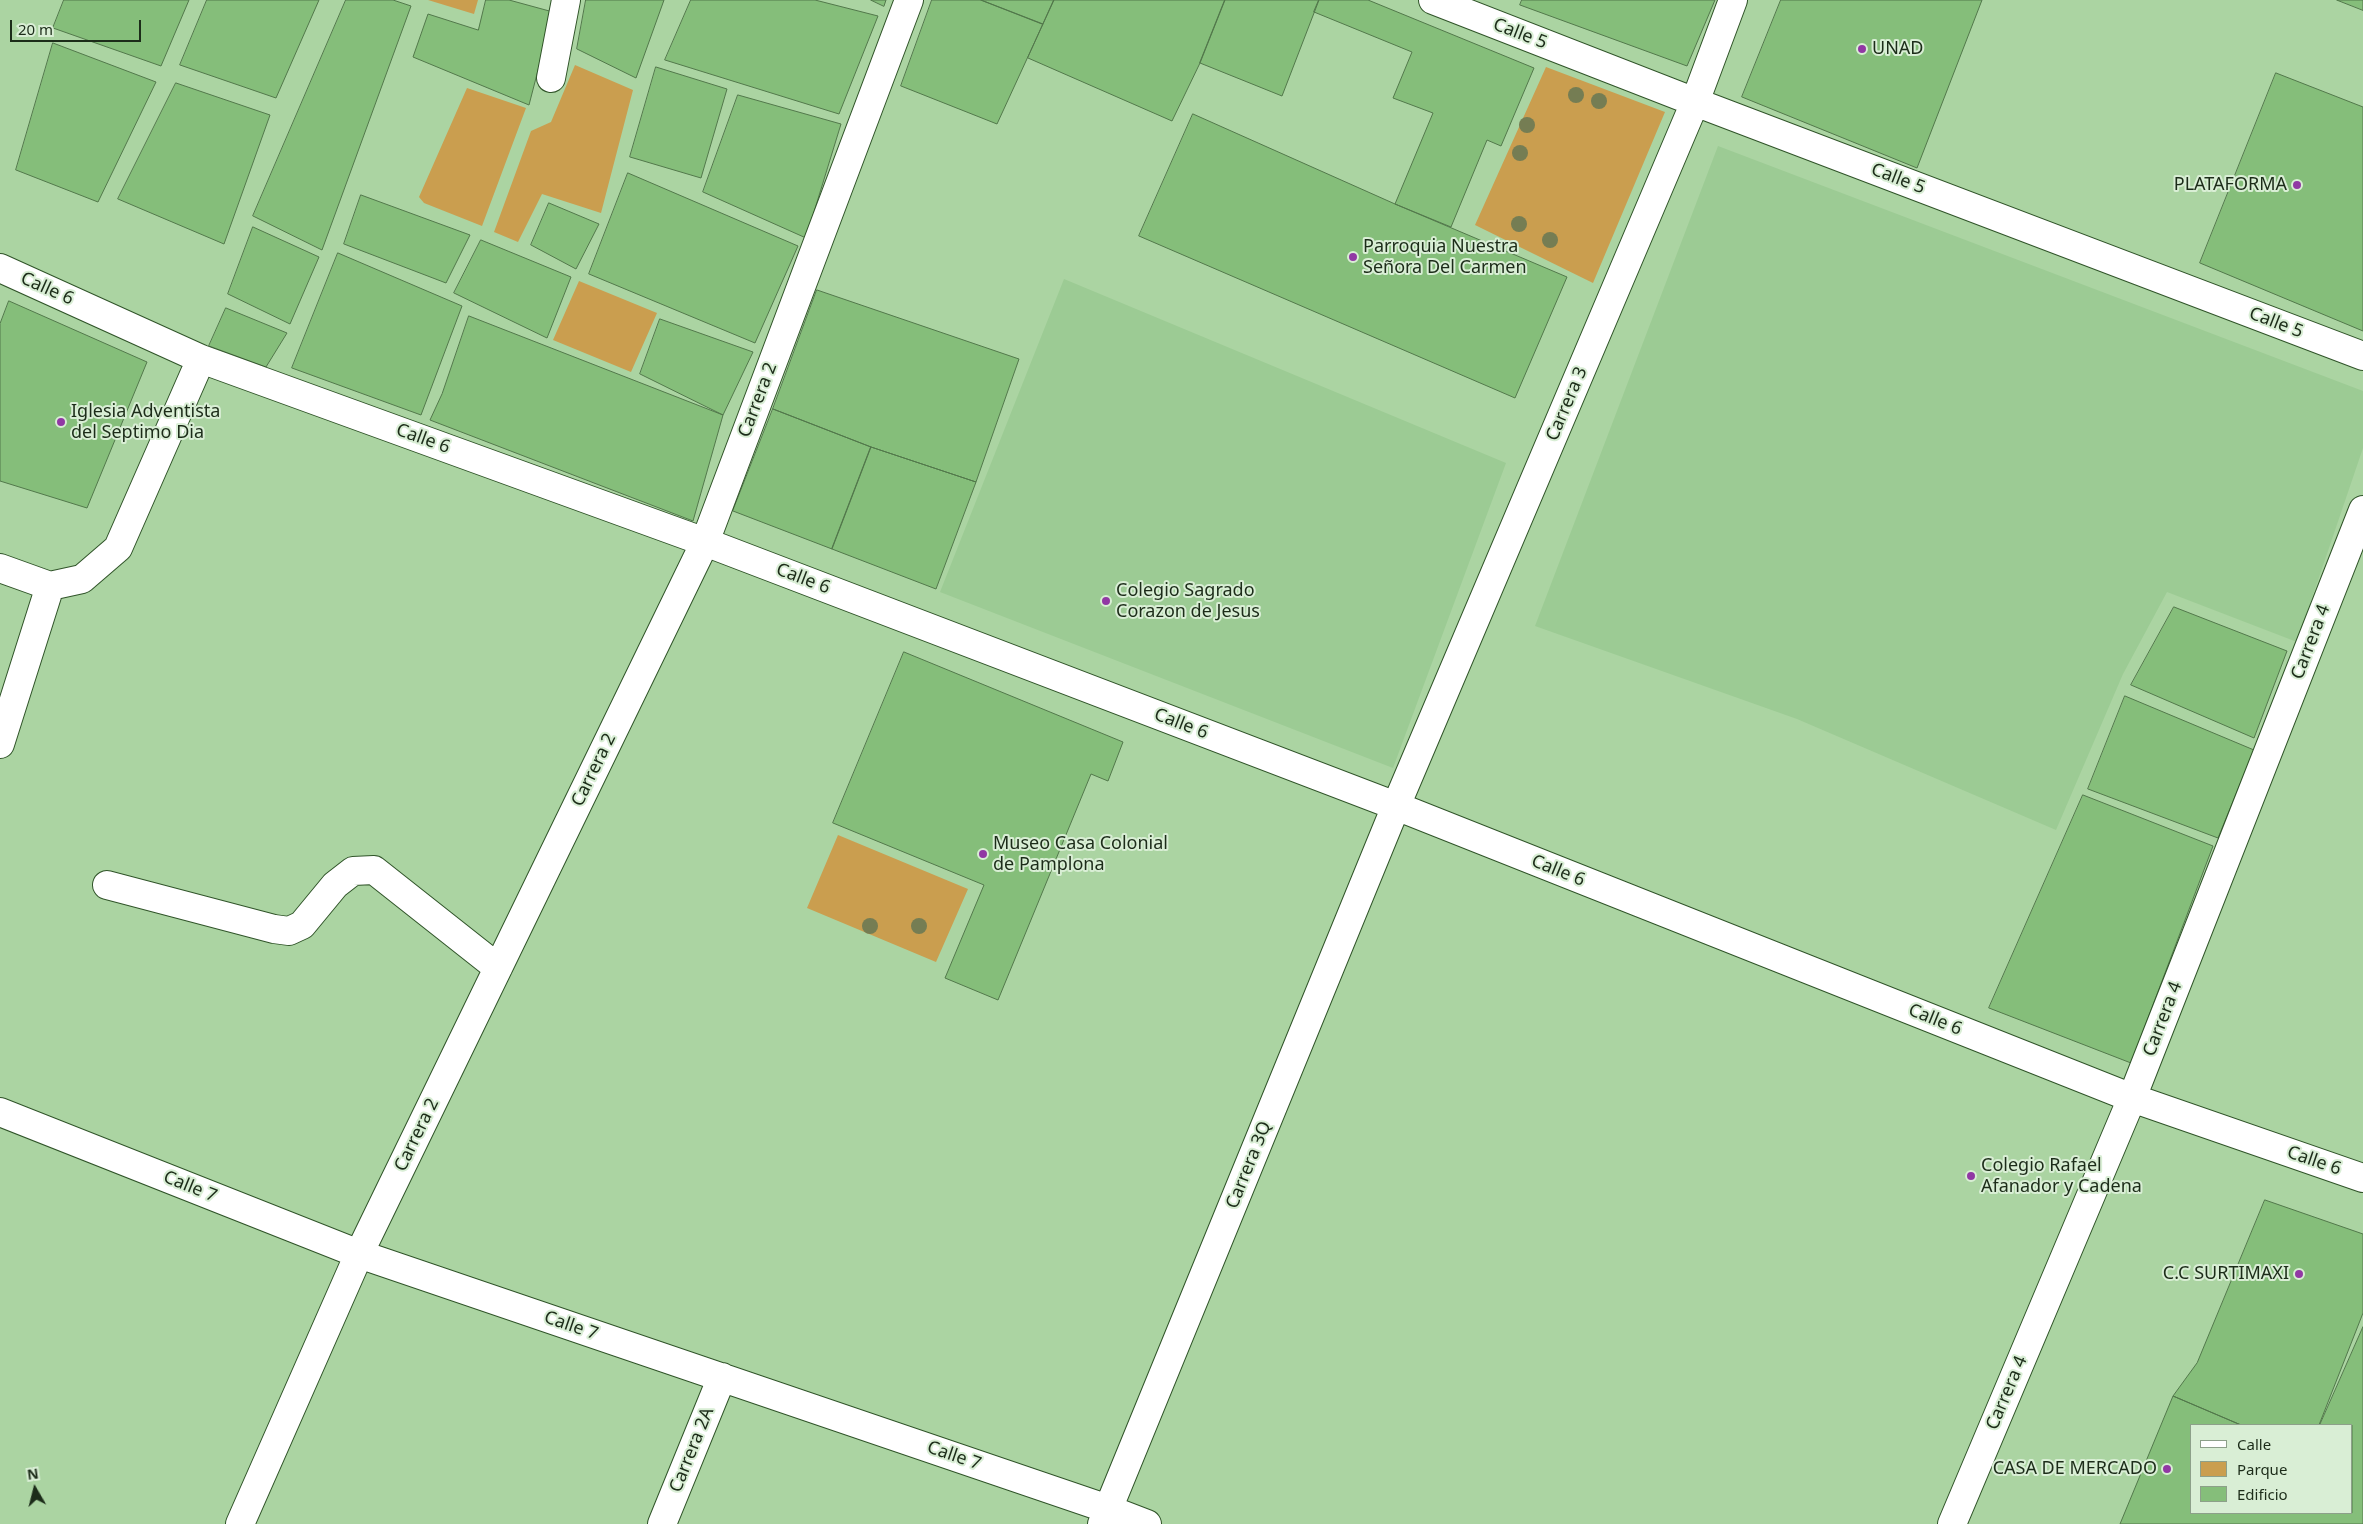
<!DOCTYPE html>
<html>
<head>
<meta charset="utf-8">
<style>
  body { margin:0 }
  #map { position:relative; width:2363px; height:1524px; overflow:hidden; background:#abd4a2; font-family:"Noto Sans",sans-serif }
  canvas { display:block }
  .legend { position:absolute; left:2190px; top:1424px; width:162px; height:90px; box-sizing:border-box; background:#d9eed5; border:1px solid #8da08a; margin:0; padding:6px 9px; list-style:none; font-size:15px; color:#1c2c19 }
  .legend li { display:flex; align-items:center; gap:10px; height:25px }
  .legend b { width:25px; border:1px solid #8da08a }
  .north { position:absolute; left:10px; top:1464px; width:50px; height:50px; -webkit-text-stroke:4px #d9eed5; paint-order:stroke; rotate:352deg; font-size:14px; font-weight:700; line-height:20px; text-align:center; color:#1c2c19 }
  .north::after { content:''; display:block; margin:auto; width:18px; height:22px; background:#1c2c19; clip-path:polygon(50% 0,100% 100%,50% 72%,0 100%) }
  .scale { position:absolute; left:10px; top:20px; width:131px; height:22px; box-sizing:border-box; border:2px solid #1c2c19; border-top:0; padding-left:6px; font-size:15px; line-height:18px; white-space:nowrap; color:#1c2c19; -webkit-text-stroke:4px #d9eed5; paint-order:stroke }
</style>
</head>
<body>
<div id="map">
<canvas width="2363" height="1524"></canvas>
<ul class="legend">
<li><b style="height:6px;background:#fff"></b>Calle</li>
<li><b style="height:14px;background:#ca9e4f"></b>Parque</li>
<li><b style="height:14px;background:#85be7a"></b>Edificio</li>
</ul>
<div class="north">N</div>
<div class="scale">20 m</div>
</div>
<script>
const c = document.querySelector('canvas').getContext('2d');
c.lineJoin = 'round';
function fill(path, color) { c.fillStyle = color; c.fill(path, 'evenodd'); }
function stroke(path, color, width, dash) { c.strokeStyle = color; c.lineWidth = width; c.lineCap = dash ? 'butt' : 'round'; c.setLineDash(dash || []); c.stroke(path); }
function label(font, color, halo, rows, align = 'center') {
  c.font = font + ' "Noto Sans",sans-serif'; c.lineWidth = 4; c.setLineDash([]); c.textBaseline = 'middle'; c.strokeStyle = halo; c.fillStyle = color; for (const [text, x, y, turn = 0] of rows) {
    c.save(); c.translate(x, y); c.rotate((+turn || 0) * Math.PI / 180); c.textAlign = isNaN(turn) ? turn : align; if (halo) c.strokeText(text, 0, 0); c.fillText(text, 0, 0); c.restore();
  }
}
fill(new Path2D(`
  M1718,146l645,245v57l-66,194 -130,-50 -44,82 -67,156 -259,-111 -262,-93z
  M1064,279l442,184 -113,305 -453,-176z`), '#9ccb94');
fill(new Path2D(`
  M428,0h50l-4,14z
  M575,65l58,25 -32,123 -59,-19 -24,48 -24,-10 37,-101 20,-9z
  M1546,67l119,45 -72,171 -118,-58z
  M467,88l59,20 -44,118 -58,-23 -5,-6z
  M579,281l78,32 -26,59 -78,-32z
  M838,835l130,54 -32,73 -129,-54z`), '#ca9e4f');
const building = new Path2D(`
  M64,0h125l-28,66 -108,-38z
  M207,0h112l-43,98 -96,-33z
  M346,0h47l18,6 -89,244 -69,-34z
  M486,0h23l44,12 -24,93 -116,-48 15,-43 50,16z
  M586,0h78l-28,78 -59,-29z
  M691,0h124l63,16 -39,98 -174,-54z
  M871,0h15l-2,6z
  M932,0h49l62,24 -46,100 -96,-38z
  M981,0h73l-11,24z
  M1054,0h171l-25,63 -28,58 -144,-63z
  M1225,0h94l-37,96 -82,-33z
  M1319,0h49l166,68 -33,78 -14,-6 -36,87 -56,-23 38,-91 -40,-15 19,-46 -98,-40z
  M1522,0h193l-28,66 -167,-61z
  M1781,0h201l-65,168 -175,-71z
  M2337,0h26v10z
  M53,43l103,39 -58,120 -82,-32z
  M656,67l71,22 -26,89 -71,-21z
  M2276,73l87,34v224l-163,-68z
  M176,83l94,32 -46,129 -106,-45z
  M738,95l103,29 -35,114 -103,-46z
  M1193,114l202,90 172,73 -52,121 -376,-162z
  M628,173l170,73 -43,97 -166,-69z
  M361,195l109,40 -24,48 -102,-39z
  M549,203l50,21 -23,45 -45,-24z
  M253,227l66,30 -29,67 -62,-30z
  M481,240l90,37 -24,61 -93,-45z
  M338,253l124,53 -41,109 -129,-47z
  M817,290l202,69 -43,123 -105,-35 -98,-38z
  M9,301l138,61 -60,146 -87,-27v-157z
  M226,308l61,25 -21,34 -57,-21z
  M469,316l254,99 -30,106 -263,-101 12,-26z
  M660,319l93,33 -30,63 -83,-41z
  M773,409l98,38 -39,102 -99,-38z
  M871,447l105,35 -40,107 -104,-40z
  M2174,607l113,44 -33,87 -123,-53z
  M904,652l219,90 -15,39 -17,-7 -93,226 -53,-22 39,-93 -151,-62z
  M2125,696l129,54 -36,88 -130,-49z
  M2083,795l130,51 -82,217 -142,-55z
  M2265,1200l98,34v79l-44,112h-78l-68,-29 24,-33z
  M2363,1327v197h-243l53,-128 68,29h-49v88h160v-88h-32z`);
fill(building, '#85be7a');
stroke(building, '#52784b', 1);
const minor = new Path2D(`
  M1433,0l262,102 668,254
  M551,78l15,-78
  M0,268l201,91 504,183 691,264 736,292 231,80
  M0,568l50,18 32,-7 36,-31 83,-189
  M0,744l50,-158
  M107,885l167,44 15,2 13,-6 33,-40 18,-14 21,-1 124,98
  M0,1112l359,142 749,255 39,15
  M240,1524l119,-270 346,-712 204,-542
  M662,1524l60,-147
  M1102,1524l294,-718 299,-704 38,-102
  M1952,1524l180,-426 231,-588`);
stroke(minor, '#305429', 30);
stroke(minor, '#fff', 28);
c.fillStyle = '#757d53';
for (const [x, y] of [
  [1576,95],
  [1599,101],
  [1527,125],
  [1520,153],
  [1519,224],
  [1550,240],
  [870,926],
  [919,926]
]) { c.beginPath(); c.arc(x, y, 8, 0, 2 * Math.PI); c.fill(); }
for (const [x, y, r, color] of [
  [1862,49,5,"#9138a4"],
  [2297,185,5,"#9138a4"],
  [1353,257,5,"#9138a4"],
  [61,422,5,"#9138a4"],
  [1106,601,5,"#9138a4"],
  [983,854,5,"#9138a4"],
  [1971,1176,5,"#9138a4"],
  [2299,1274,5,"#9138a4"],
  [2167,1469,5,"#9138a4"]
]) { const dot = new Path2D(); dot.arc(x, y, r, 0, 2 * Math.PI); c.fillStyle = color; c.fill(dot); stroke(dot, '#d9eed5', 2); }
label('18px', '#1c2c19', '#d9eed5', [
  ["Calle 5",1520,34,21],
  ["Calle 5",1898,179,21],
  ["Calle 6",47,289,24],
  ["Calle 5",2276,323,21],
  ["Carrera 2",758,400,-69],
  ["Carrera 3",1567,404,-67],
  ["Calle 6",423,439,20],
  ["Calle 6",803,579,21],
  ["Carrera 4",2311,642,-69],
  ["Calle 6",1181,724,21],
  ["Carrera 2",594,770,-64],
  ["Calle 6",1558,871,22],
  ["Carrera 4",2163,1019,-69],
  ["Calle 6",1935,1020,22],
  ["Carrera 2",417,1135,-64],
  ["Calle 6",2314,1161,19],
  ["Carrera 3Q",1249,1165,-68],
  ["Calle 7",190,1187,22],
  ["Calle 7",571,1326,19],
  ["Carrera 4",2007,1393,-67],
  ["Carrera 2A",692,1450,-68],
  ["Calle 7",954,1456,19]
]);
label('18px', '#1c2c19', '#d9eed5', [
  ["UNAD",1872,49],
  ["PLATAFORMA",2287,185,"right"],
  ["Parroquia Nuestra",1363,247],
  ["Señora Del Carmen",1363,268],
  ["Iglesia Adventista",71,412],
  ["del Septimo Dia",71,433],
  ["Colegio Sagrado",1116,591],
  ["Corazon de Jesus",1116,612],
  ["Museo Casa Colonial",993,844],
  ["de Pamplona",993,865],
  ["Colegio Rafael",1981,1166],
  ["Afanador y Cadena",1981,1187],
  ["C.C SURTIMAXI",2289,1274,"right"],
  ["CASA DE MERCADO",2157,1469,"right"]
], 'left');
</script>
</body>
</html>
